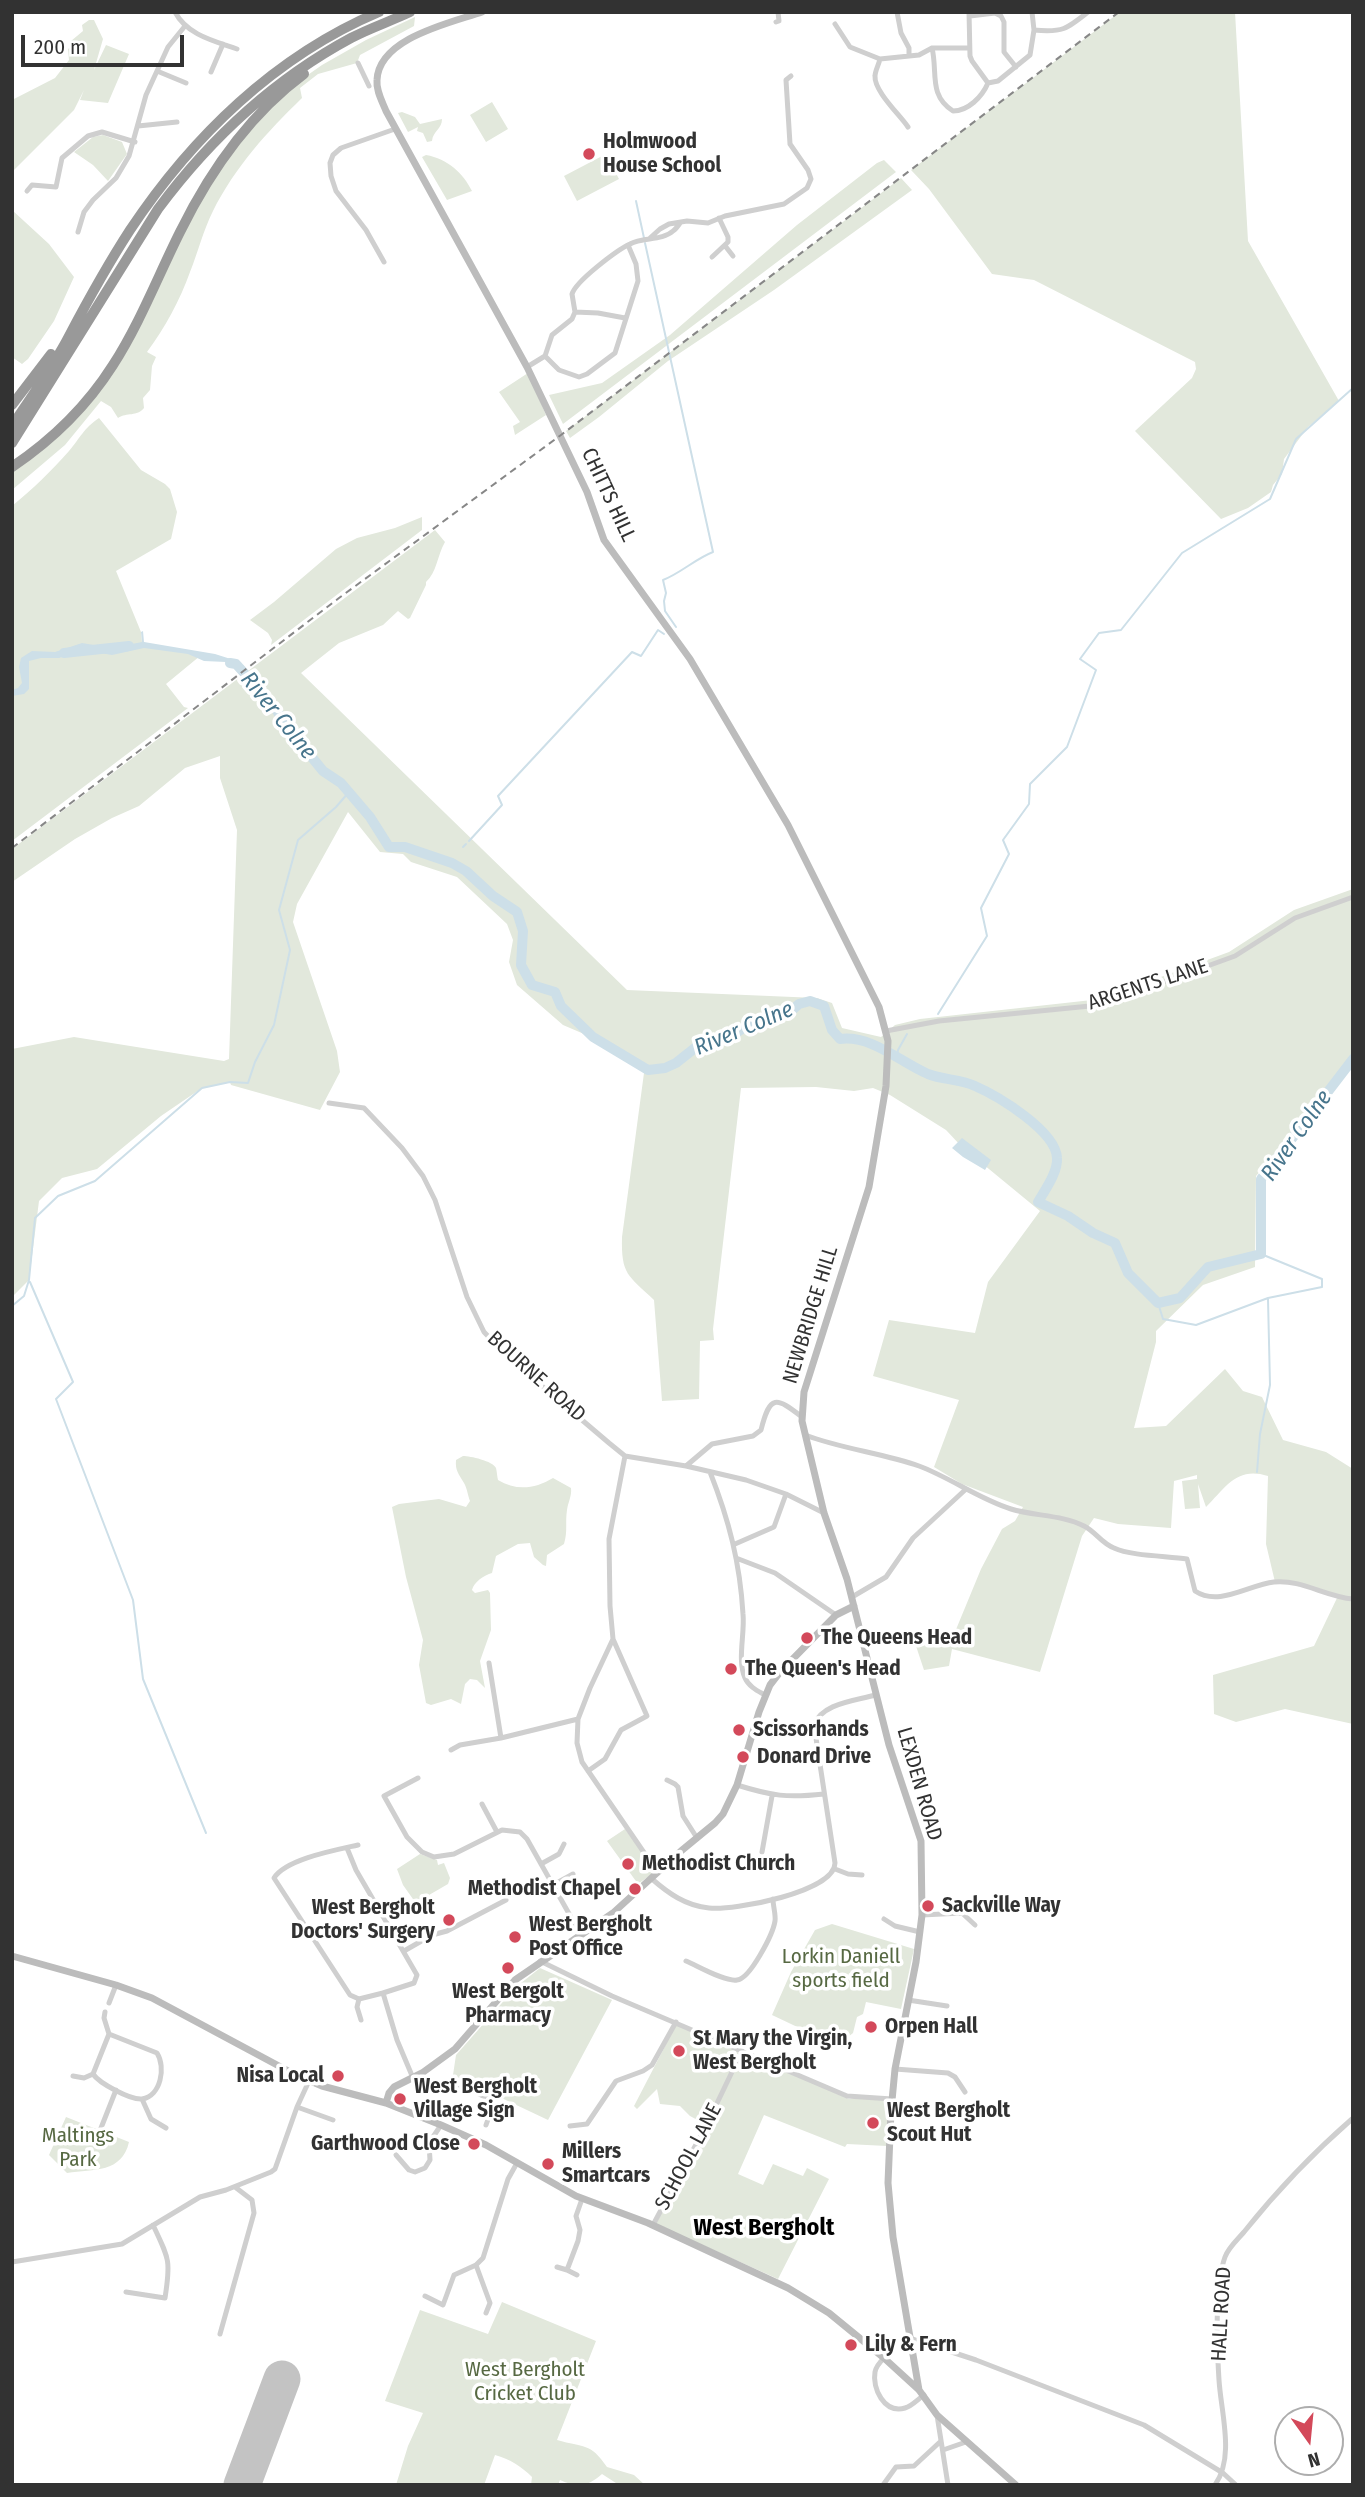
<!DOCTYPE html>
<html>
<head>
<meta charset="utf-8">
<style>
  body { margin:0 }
  #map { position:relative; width:1365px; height:2497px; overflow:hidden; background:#fff; font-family:"Fira Sans Condensed",sans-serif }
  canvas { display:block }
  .frame { position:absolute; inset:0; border:14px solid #323232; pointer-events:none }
  .north { position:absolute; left:1274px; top:2406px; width:70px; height:70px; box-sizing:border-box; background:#fff; border:2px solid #adadad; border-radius:50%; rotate:165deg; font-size:19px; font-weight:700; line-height:28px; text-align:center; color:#323232 }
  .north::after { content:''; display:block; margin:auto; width:24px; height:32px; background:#d3495a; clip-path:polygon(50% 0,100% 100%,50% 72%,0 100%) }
  .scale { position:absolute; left:21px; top:35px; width:163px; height:32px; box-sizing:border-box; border:4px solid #323232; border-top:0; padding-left:9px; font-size:21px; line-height:24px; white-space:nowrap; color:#323232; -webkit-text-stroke:5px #fff; paint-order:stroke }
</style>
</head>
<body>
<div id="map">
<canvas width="1365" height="2497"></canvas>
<div class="frame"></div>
<div class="north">N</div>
<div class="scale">200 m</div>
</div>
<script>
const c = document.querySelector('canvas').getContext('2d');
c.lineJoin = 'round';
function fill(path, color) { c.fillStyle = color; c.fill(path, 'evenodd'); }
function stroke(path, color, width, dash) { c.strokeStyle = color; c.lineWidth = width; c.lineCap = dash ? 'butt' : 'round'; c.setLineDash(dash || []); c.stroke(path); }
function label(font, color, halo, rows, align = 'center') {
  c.font = font + ' "Fira Sans Condensed",sans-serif'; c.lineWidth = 7; c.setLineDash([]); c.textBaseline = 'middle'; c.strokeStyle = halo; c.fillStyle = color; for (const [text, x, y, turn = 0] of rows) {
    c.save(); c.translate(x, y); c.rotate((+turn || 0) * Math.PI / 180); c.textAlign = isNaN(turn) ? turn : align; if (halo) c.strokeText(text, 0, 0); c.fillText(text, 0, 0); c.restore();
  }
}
fill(new Path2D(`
  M1120,12h115l13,229 91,160 -31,26 -24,32 -2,15 -9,11 -2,7 -23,16 -27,11 -86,-88 57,-53 4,-9 -1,-7 -161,-82 -42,-6 -63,-85 -18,-19z
  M415,17l-1,9 -54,29 -3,8 -39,11 -18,14 2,10c-35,34 -67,69 -89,113 -10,20 -15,41 -23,61 -10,28 -25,56 -43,80l9,5 -4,9 -2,24 -7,8 1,10c-7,9 -17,4 -26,10l-7,-11 -10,-6 -36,44 -53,45v-22l82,-74 110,-206 48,-64 50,-45 20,-14 44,-25z
  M89,20h5l9,19 -9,31 12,-25 23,9 -21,49 -28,-3 4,-10 -10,20 -62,62v-72l43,-22 14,-18 -1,-11 4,-3 -1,-5 12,-10 -1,-6z
  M492,102l16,27 -22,13 -16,-27z
  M402,112l13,5 5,7 22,-5c0,10 -9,12 -10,22l-5,1 -4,-9 -6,-2 1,-4 -10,5 -10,-19z
  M103,135l19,7 5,12 -19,27 -15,-16 -19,-13 19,-15z
  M606,154l13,25 -42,22 -13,-25z
  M426,155c22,4 37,18 46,36l-25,9 -25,-43z
  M884,160l12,12 -333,252 -14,-29 53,-12 68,-48 127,-110 80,-62z
  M901,178l11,12 -138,100 -106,71 -69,56 -29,21 -4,-7z
  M12,210l37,34 25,33 -20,44 -26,38 -6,5 -10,-7z
  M528,373l18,42 -31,20 -2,-9 7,-4 -21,-30z
  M99,418l42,52 24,14 5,5 7,23 -6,27 -55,32 25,61 1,10 58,14 -34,28 18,23 4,1 -176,133v-335c21,-17 39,-35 57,-55 12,-14 14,-22 30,-33z
  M422,517v13l-151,115 1,-5 -4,-7 -18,-13 24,-18 62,-53 21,-11 38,-10z
  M435,530l10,12c-8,14 -8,30 -19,40v3l-16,33 -2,1 -10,-8 -15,14 -44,18 -38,30 326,317 190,8 15,5 10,25 39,9 14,-12 25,-6 181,-20 128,-47 65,-42 59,-21v177l-97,110 -1,91 -52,18 -47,46v11l-22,86 32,-2 59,-57 18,22 19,6 21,43 43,12 27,17v255l-68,-15 -49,13 -22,-8 -1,-39 101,-29 23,-48 -34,-13 -28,-3 -9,-38 2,-68c-31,-10 -42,11 -62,31l-8,-23 2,24 -15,1 -3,-28 15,-2v-4l-23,6 -3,47 -53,-4 -24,-6 -12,18 -42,136 -88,-23 -3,17 -25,4 -8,-24 34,-2 31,-75 21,-40 13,-8 8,-14 -61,-23 -28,-17 25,-67 -86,-24 16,-56 86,13 13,-51 52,-71 -79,-65 -15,-16 -56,-35 -17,-7 -19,3 -38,-4 -75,1 -28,241 1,11 -14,1 -1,58 -37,2 -8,-101c-26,-25 -33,-25 -32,-63l22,-164 -60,-39 -21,-9 -46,-40 -8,-23 4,-22 -6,-16 -50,-47 -46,-15 -8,-8 -23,-2 -32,-40 -51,92 -4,18 44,129 3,21 -20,38 -89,-25 -1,-3 -28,6 -41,28 -64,53 -35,9 -23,23 -10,79 -17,17v-248l62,-12 150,24 5,-2 8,-229 -17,-52v-22l-35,12 -46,38 -27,12 -37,21 -63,43v-33z
  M463,1456c7,0 30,5 33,12 1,4 1,8 2,12 18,11 37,9 55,-2l18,10c1,8 -3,14 -4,22 -2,13 1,21 -3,34l-17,11 -1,11 -3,-1 -9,-8 -4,-14 -12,1 -22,12 -4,17c-8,2 -18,9 -20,17l3,3 13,-3 2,3 1,37 -11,31 5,27 -8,-8 -7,-1 -5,5 -4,20 -10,-5 -20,6 -5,-2 -7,-38 4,-25 -17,-63 -14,-70 7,-3 40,-5 27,8 4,-6c-2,-5 -3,-13 -6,-18 -5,-9 -9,-12 -8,-23z
  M625,1829l31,42 -18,13 -31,-43z
  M420,1854l17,6 1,5 6,-2 6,15 -2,6 -19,11 8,15 -12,6 -22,-31 -6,-16z
  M832,1924l82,25 -13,60 -35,-7 -3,12 -6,3 -4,16 -5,4 -26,-8 -12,4 -38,-18 19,-43 24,-42z
  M540,1968l72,32 -64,120 -95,-45 3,-20 60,-68z
  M676,2025l63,27 -28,62 -8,9 -13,-7 -10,-10 -20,-2 -3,-15 -20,20 -3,-3z
  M744,2053l105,46h41l-3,47 -40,-2 -2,3 -81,-32 -26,59 25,11 10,-21 30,12 4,-8 22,11 -51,100 -122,-55z
  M66,2117l63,25c-7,31 -35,27 -62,31l-18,-18z
  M502,2302l94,39 -39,99c27,8 33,2 50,27l27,8 11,10h-26l-17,-11c-15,13 -24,14 -42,6l-2,5h-27l1,-8c-10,-10 -22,-18 -37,-22l-11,30h-88l12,-39 15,-33 -38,-12 35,-91 68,24z`), '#e2e8dc');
fill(new Path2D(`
  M143,631l1,11 71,12 22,7 7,5 -5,4 -13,-8 -22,-1 -16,-7 -44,-6 -32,7 -29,-5 -24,8h-18l-12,3v28l-5,5 -12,2v-6l6,-2 4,-5 -3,-16 2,-9 11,-7 23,1 27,-9 30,5 30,-6 -1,-10z
  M962,1138l29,22 -6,10 -22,-13 -11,-9z`), '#cddfe8');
stroke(new Path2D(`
  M636,201l8,37
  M645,243l68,309c-18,7 -32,21 -50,28l3,13 -2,8 1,10 11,16
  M469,841l33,-36 -4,-9 134,-144 9,4 17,-26 6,4
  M463,847l3,-3
  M938,1014l49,-78 -6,-28 28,-54 -6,-14 26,-36 1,-20 37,-37 29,-77 -16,-11 19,-26 22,-3 61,-77 88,-54 26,-60 57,-51
  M897,1056l1,-6 9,-16
  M30,1282l43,100 -17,17 77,201 10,79 63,154
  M1158,1303l5,16 33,6 72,-27 54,-11v-8l-61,-25
  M12,1306l12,-10 5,-16 6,-62 23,-22 37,-15 107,-93 28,-6 18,1 7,-21 19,-37 16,-75 -11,-40 19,-70 38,-33 13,-15
  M1257,1472l3,-38 10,-49 -2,-86`), '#cddfe8', 2);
stroke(new Path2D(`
  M64,653l65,-7
  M230,663l6,1 39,43 9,16 39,48 18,12 29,34 19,30h16l47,16 14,8 27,25 24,16 6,19 -2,34 11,20 23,7 6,14 32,31 55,33 17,-2 11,-5 24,-19 12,-5 19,-3 25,-16 23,-4 12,-5 8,-7 11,-3 14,5 8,24 8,9c32,-4 60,23 88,35 15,6 33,5 47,12 23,10 81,45 82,72 1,14 -12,32 -19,44l30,14 25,17 22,10 13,30 30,30 22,-5 28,-31 53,-13v-75l92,-120`), '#cddfe8', 10);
stroke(new Path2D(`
  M242,2485l40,-106`), '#c3c3c3', 37);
stroke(new Path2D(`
  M175,12c12,23 39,29 62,37
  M897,12l4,21 8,15v8
  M969,12l1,44 2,5 16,22 10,-2 32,-26 4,-25 -2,-18
  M970,16l25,-3 6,3 3,6v30l12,15
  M776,22l3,-1 -1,-9
  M835,24l15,23 30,12 39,-4 13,-7h37
  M1034,30c28,3 33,-1 54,-18
  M932,48c6,24 -4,47 21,63 15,0 29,-14 35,-28
  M880,59c-1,5 -5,12 -5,17 -1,15 25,39 33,51
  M358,63l11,23
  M157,71l29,12
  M211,72l12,-28
  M138,126l39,-4
  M27,191l5,-6 24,2 6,-29 26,-22 14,-4 33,10
  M78,232l6,-20 9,-12 23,-22 13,-22 17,-61 22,-48 17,-21
  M650,238l10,-9 9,-5 18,-3 21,2 17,-7 59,-12 23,-16 4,-9 -3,-9 -18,-26 -4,-64 5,-4
  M726,247l7,9
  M712,257l16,-15v-5l-9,-19
  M384,262l-18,-32 -30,-39 -5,-15 -1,-13 3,-8 8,-7 54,-19
  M575,312l23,1 27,5
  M545,356l14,14 20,7 8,-3 28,-21 23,-72 -2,-17 -8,-19
  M527,367l18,-11 7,-21 20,-16 3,-7 -3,-18c4,-13 45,-44 58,-50 13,-7 32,-3 43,-13 3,-2 5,-5 7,-8
  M886,1031l53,-10 161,-16 135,-49 60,-38 58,-21
  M329,1103l35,5 38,40 21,28 12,24 32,97 17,35 25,26 100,85 16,13 61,10 60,14 40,14 38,19
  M805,1435c37,14 77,18 114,31 32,12 60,33 92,43 23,7 52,6 73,17 12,6 17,17 30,22 17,8 53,8 73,11l8,32c24,16 53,-6 79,-9 27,-3 52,15 79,17
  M625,1456l-16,83 1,67 3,33 -23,49 -12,31 -1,24 5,19 76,111
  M686,1466l26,-22 41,-8 8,-6c9,-36 15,-33 41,-13
  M710,1472c19,48 30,91 33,142 2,20 -6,46 2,64 4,9 13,13 20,17
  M735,1544l39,-17 12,-33
  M736,1558l39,15 61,42
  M852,1597l34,-20 27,-39 52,-48
  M489,1663l12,75
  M451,1750l9,-5 41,-7 77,-19
  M588,1771l17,-12 16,-29 26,-14 -34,-77
  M418,1778l-34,18 23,41 15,15 12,5 20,-3 48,-24 18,2 7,7 54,96
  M667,1780l8,4 3,3 5,29 14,22
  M737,1785c35,11 50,13 87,9
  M482,1804l15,28
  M358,1845c-22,5 -72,14 -84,33l76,117 9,4 24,-6 14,47 16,38
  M347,1848l9,22 61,105 -3,8 -31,10
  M762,1852l10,-56
  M541,1864l18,-10 5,-10
  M835,1869l13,5 14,1
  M652,1879c16,14 34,27 57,29 24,3 126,-16 126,-45l-21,-138c8,-22 41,-24 61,-30
  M553,1885l20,-11
  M922,1915l40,-2 13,12
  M884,1919l11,7 25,6
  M404,1951l28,-16 15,-4 59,-31
  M540,1961l72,35 235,100 45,3
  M686,1961c12,5 39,21 51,19 13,-1 36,-46 38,-59 1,-6 -2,-15 -2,-22
  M359,1999l-2,8 4,13
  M908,2000l39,6
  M109,2003l7,-18
  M105,2012l-1,6 5,16 -16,40c6,9 37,26 49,25 19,-3 24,-32 15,-46l-48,-19
  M895,2069l53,4 7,4 10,15
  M422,2073l10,14 35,1 20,10 5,10 -6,17
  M73,2076l11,2 9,-4
  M142,2099l9,20 15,9
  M297,2107l36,13
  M570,2126l17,-2 29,-43 27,-10 9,-6 24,-43
  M101,2128l15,-38
  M396,2155l13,15 6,2 10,-4 5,-8 -1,-17 12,-18
  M653,2225l55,-103 34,-71
  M12,2262l110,-18 78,-47 26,-7 45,-18 4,-3 22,-62 12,-26
  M476,2265l14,38 -4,10
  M557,2267l10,3
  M577,2275l-10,-5 11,-29 2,-11 -4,-14 6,-17
  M126,2292l39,6c6,-38 4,-39 -12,-73
  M425,2296l18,9 11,-30 22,-10 7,-7 25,-79 9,-16
  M220,2334l34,-121 -2,-13 -17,-13
  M912,2339l64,21 168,65 79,48 13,12
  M884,2358c-4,4 -8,8 -9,14 -3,16 9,42 30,36 7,-2 13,-9 19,-13
  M937,2415l11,70
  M943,2450l23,-8
  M883,2485l13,-18 18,-1 27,-25
  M1215,2485c20,-28 6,-72 4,-105 -2,-32 -5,-92 6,-123 3,-9 13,-18 19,-25 32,-40 69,-79 108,-113`), '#cfcfcf', 5);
stroke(new Path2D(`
  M482,12c-32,11 -103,26 -105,68 -1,11 5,21 9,31l141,256 60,125 17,48 86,119 98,166 91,182 9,34 -2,45 -17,101 -65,205 -2,29 22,92 23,66 42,166 32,96 1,74 -6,47 -21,107 -4,42 -3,72 5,54 26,153
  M12,1956l104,29 36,13 140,75 30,13 64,17 55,22 45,20 90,51 72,27 140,65 41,25 55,45 35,32 18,25 79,70
  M386,2103l3,-10 5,-6 28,-14 33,-24 60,-69 98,-67 68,-62 34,-28 8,-9 14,-29 22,-73 11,-27 10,-13 56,-57 18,-9`), '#bcbcbc', 7);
stroke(new Path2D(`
  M12,405l39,-51
  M12,426c19,-29 41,-59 57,-90 19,-36 39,-72 61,-106 62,-93 145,-174 249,-218
  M12,443l146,-234c52,-70 115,-129 193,-171 19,-10 40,-17 59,-26
  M12,467c40,-27 75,-61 101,-102 27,-42 45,-89 67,-133 30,-61 70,-118 124,-158`), '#999', 10);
stroke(new Path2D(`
  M12,848l327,-250 222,-163 558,-423`), '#878787', 2, [7, 5]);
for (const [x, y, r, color] of [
  [589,154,7,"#d3495a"],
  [807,1638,7,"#d3495a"],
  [731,1669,7,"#d3495a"],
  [739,1730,7,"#d3495a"],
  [743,1757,7,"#d3495a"],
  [628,1864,7,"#d3495a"],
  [635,1889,7,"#d3495a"],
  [928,1906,7,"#d3495a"],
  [449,1920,7,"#d3495a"],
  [515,1937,7,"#d3495a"],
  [508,1968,7,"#d3495a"],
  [871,2027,7,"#d3495a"],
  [679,2051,7,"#d3495a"],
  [338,2076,7,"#d3495a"],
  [400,2099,7,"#d3495a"],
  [873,2123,7,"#d3495a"],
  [474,2144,7,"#d3495a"],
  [548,2164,7,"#d3495a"],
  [851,2345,7,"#d3495a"]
]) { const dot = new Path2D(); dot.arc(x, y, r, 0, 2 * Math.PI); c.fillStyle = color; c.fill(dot); stroke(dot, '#fff', 2.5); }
label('bold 21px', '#323232', '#fff', [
  ["Holmwood",603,142],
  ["House School",603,166],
  ["The Queens Head",821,1638],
  ["The Queen's Head",745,1669],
  ["Scissorhands",753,1730],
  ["Donard Drive",757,1757],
  ["Methodist Church",642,1864],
  ["Methodist Chapel",621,1889,"right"],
  ["Sackville Way",942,1906],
  ["West Bergholt",435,1908,"right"],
  ["Doctors' Surgery",435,1932,"right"],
  ["West Bergholt",529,1925],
  ["Post Office",529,1949],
  ["West Bergolt",508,1992,"center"],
  ["Pharmacy",508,2016,"center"],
  ["Orpen Hall",885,2027],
  ["St Mary the Virgin,",693,2039],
  ["West Bergholt",693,2063],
  ["Nisa Local",324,2076,"right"],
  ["West Bergholt",414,2087],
  ["Village Sign",414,2111],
  ["West Bergholt",887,2111],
  ["Scout Hut",887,2135],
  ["Garthwood Close",460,2144,"right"],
  ["Millers",562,2152],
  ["Smartcars",562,2176],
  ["Lily & Fern",865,2345]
], 'left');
label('21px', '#323232', '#fff', [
  ["CHITTS HILL",608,495,65],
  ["ARGENTS LANE",1148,985,-18],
  ["NEWBRIDGE HILL",811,1315,-73],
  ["BOURNE ROAD",536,1377,42],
  ["LEXDEN ROAD",919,1784,74],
  ["SCHOOL LANE",689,2157,-62],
  ["HALL ROAD",1222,2314,-87]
]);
label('21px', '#576943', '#fff', [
  ["Lorkin Daniell",841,1957],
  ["sports field",841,1981],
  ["Maltings",78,2136],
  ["Park",78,2160],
  ["West Bergholt",525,2370],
  ["Cricket Club",525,2394]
]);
label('italic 23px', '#47758c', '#fff', [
  ["River Colne",278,716,51],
  ["River Colne",744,1029,-23],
  ["River Colne",1297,1136,-55]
]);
label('bold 24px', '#000', '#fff', [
  ["West Bergholt",764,2228]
]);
</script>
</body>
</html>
